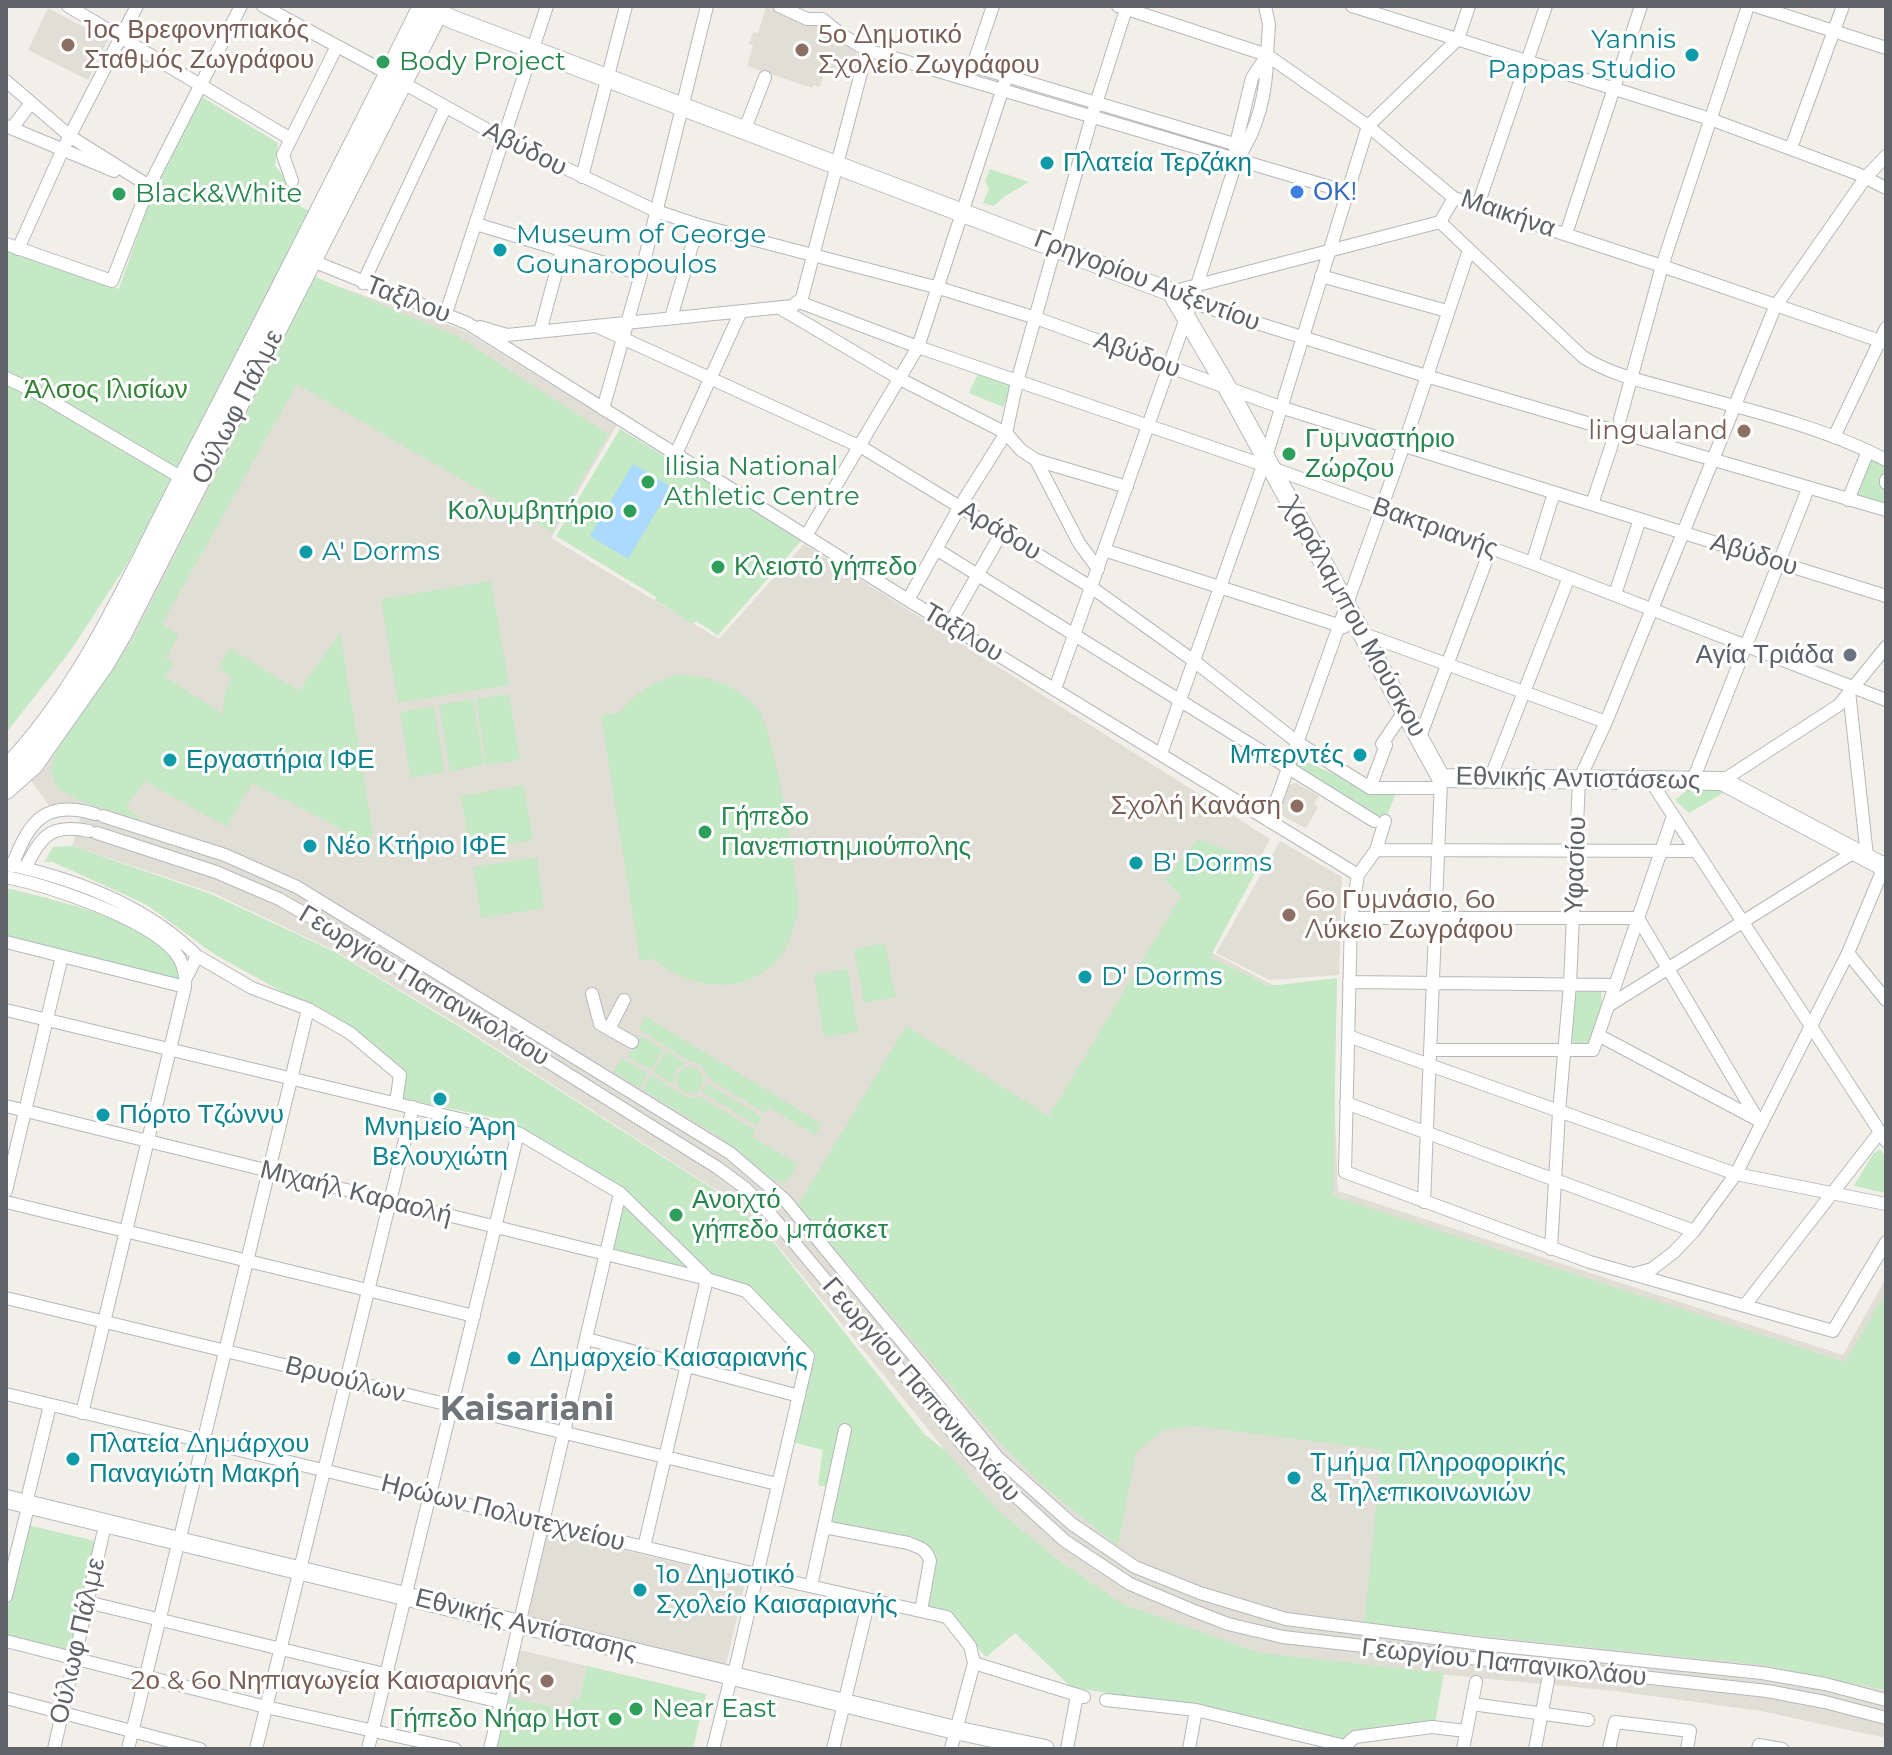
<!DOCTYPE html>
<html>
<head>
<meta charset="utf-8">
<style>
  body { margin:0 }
  #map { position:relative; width:1892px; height:1755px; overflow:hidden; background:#f1efe8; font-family:Montserrat,sans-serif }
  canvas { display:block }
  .frame { position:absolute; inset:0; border:8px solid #5f6368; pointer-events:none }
</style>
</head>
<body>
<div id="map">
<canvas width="1892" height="1755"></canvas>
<div class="frame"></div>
</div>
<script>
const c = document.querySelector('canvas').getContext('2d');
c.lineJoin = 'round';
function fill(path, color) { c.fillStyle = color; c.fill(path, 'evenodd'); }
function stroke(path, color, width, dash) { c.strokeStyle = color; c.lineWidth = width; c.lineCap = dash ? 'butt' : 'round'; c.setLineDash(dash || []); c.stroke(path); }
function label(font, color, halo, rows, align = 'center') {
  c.font = font + ' Montserrat,sans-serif'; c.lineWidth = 6; c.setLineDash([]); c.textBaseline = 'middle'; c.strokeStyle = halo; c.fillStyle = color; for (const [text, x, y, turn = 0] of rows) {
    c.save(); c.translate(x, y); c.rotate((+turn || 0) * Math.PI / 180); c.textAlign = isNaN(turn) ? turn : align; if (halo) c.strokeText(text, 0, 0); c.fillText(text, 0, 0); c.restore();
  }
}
fill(new Path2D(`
  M766,7l38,15 14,1 39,30 -6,23 -23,-7 -4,4 -4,14 -7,-2 -1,3 -65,-22 6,-21 -4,-1 3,-8 1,-4 5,1z
  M48,8l60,32 -20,40 -60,-30z
  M308,276l153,53 156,96 -66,113 168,101 85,-95 466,295 -59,113 120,64 7,175 505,164 43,-77v460l-125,-27 -146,-20 -293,-28 -67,-9 -133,-50 -62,-43 -59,-47 -55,-63 -181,-221 -49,-40 -247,-159 -134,-80 -124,-59 -139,-46 9,-30 -26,-2 -25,-35 97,-134z
  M1296,783l23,13 -5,8 4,3 -12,21 -29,-15 10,-28z
  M1280,841l62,36 -3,98 -69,5 -54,-27z
  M547,1532l199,47 -20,86 -198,-47z
  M519,1650l68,16 -8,33 -10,13 -61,-15z`), '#e1ded6');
fill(new Path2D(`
  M202,97l76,46 -3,23 13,15 13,26 14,6 -188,351 -56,86 -65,83v-484l113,40 35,-101z
  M990,169l39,13 -24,14 -11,10 -11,-3 6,-14 -4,-8z
  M315,277l142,59 151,98 -56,98 -255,-148 -135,240 17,11 -13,23 8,5 -9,14 58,37 2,-22 7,-15 -14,-9 12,-20 69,43 41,-58 33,200 -8,13 -35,-23 -78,-40 -25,44 -82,-46 -19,26 15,13 -56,-17 -27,-14 -8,-20 8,-24 75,-106z
  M980,369l33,14 -10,24 -34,-14z
  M620,429l182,111 -84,95 -22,-14 -3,3 -38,-24 1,-3 -100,-61z
  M1868,456l18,10v41l-35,-10z
  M491,581l18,104 -111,18 -17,-104z
  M676,675c30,0 62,9 82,34 16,21 42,174 40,203 -1,6 -3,12 -5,18 -19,65 -94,69 -139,29l-14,2 -39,-245 19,-4c16,-20 32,-29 56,-37z
  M509,694l11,66 -34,5 -10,-66z
  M473,699l11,66 -34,6 -11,-66z
  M434,706l11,66 -34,6 -11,-66z
  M1298,757c38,20 59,27 102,26l-15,38 -91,-55z
  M1706,775l24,14 -41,24 -14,-13z
  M524,785l9,55 -63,10 -9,-54z
  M1198,839l63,23 -51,95 59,29 68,-8 -4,218 512,166 41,-70v398l-123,-25 -399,-41 18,-174 -188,-24 -30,4 -28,22 -18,94 -75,-60 -45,-45 -200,-236 108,-179 143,90 132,-220 -16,-16z
  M72,846l139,48 124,58 133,80 248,159 48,39 161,205 21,16 55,62 60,49 62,42 137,49 184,20 -9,50 -74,9 -21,8 -142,-32 -127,-21 -56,-54 -29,24 -37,-41 -24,-8 6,-54 -102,-29 7,-36 -18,-4 5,-35 -31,-8 23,-87 -66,-68 -136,-37 13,-57 -116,-72 -109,-23 3,-25 -46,-39 -144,-80 -67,-49 -94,-43h-9l9,-15z
  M537,857l7,51 -63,10 -8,-51z
  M6,888c39,10 183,39 173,95l-173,-45z
  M885,943l11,54 -32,6 -10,-54z
  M848,969l10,63 -34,5 -10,-63z
  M1593,988l8,3 1,17 -11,33c-6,4 -14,5 -20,0l5,-51z
  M645,1016l177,108 -7,11 -46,-28 -4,6 -56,-34 -8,-14 -12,-4 -50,-32z
  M641,1036l22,13 -12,21 -23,-13z
  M666,1051l20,12 -10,7 -3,14 -20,-12z
  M622,1058l26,16 -8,14 -27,-16z
  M677 1080a13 13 0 1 1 26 0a13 13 0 1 1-26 0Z
  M651,1075l37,23 11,-2 56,34 -3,7 46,27 -12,19 -13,-3 -52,-42 -78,-48z
  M708,1084l54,33 -5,8 -55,-33z
  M1880,1149l6,9v35l-32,-7 19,-32z
  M28,1525l71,17 -27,110 -66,-16v-22z
  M587,1666l119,28 -13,55h-197l12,-52 61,14 4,-13 6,1z`), '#c5e8c5');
fill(new Path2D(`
  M633,464l38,23 -43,72 -38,-23z`), '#aadaff');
const street = new Path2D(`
  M68,6l221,132
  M263,6l126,68
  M779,6l28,13h15l20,16 25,15 480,142
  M1118,6l149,49 101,71 86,72 208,68 224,77
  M1352,6l358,113 148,55 28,14
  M1756,6l130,42
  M973,66l261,78
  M971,71l22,-65
  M6,81l65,56 78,49
  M403,83l101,56 152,72 42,14 241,63 97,30 244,89 606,189
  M6,126l108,45
  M12,128l19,-25
  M745,129l20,-52
  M1235,148l17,-70 15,-23 2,-31 -4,-18
  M1791,148l52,-142
  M582,177l44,-171
  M292,181l-9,-26 54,-109
  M1478,205l68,-199
  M1440,222l143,135c33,21 73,27 110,38 65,17 134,34 193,65
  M476,224l165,50
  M1566,234l75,-228
  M6,244l106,37 37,-95 92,-180
  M18,249l45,-100 74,-143
  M305,258l162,65 441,277 450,275
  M1321,276l126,35
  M363,283l82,-175
  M1171,292l35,15 220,69 460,134
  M1171,292l269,-70 14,-24
  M799,302l119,45 354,121 260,95 354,137
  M780,308l120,71 106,54 15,17 15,10 43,83 19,26
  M445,316l102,-310
  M671,318l27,-93
  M480,327l27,8 286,-29 9,-8 65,-248
  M598,327l265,121 228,139 103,74 103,81 73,46h70
  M540,332l22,-82
  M6,378l30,14 146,86
  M603,409l38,-135 66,-268
  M1620,419l42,-153 86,-260
  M1834,437l52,-109
  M675,456l66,-145
  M1036,460l91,27
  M1886,480v3
  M1848,500l20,-49
  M1592,504l24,-72
  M806,536l112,-189 89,-271
  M936,549l438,272
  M1104,550l240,77
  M1532,563l22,-70
  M1615,594l25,-75
  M908,600l52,-94 46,-73 11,-51 75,-266 35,-110
  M949,625l53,-93
  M1361,633l245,89
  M1055,689l137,-388 45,-142c21,-29 30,-68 30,-104
  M1849,691l18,165
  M1420,737l71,-189
  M1161,754l105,-297 102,-331 90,-87 11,-33
  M1490,779l79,-202
  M1650,780l236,361
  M1693,780l115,-291
  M1722,781l117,-76 47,-58
  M1370,788l16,-43 -4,-1 23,-34
  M103,816l122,39 72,32 433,266 55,47 213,258 74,66 63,43 65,26 86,26 196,25 280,29 63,11 61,16
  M1269,821l135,-376 65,-195
  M1385,821l-9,29 -18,25 -7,43 -6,254 245,90 243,69 53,-89
  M97,833l119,39 63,27 97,55 342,214 27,20 27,28 202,242 91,83 65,43 62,26 36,14 55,13 484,54 58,11 61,16
  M1376,850l320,1
  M6,864c70,15 140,41 191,92
  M12,866c17,-44 32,-67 83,-52
  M25,868c17,-32 25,-45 64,-37
  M6,877c44,9 140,41 169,75 9,11 11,22 10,35l-103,426
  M1351,918h287l120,202
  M6,942l179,45
  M1848,953l38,47
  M186,978l11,-22 55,32 56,21 42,24 50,42 -4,28
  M1349,982l266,3
  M592,994l8,30 32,18
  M1608,1006l248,-155
  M6,1010l512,123 102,60 85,83
  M609,1029l15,-29
  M1598,1035l160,85
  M1348,1036l388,138 150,30
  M1430,1050h163l80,-234
  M1346,1103l348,128
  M6,1106l701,173 39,12 62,65 -74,318
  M6,1191l56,-235
  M6,1202l468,114
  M1424,1202l17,-421
  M1551,1249l8,-137 11,-128 9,-204 27,-58 169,-415 91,-130 20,-21
  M1634,1274l18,-5 22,-17 20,-21 42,-57 112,-221 38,-91
  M6,1298l771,186
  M1745,1305l135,-173
  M587,1339l212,57
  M6,1394l750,180 191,43 23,29 4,17 -23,86
  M26,1504l24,-99
  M824,1527l84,16c11,4 19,6 22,18l-9,50
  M179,1542l129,-533
  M644,1547l63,-268
  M811,1586l34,-156
  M6,1596l20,-81
  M87,1602l413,100
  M6,1641l260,66 189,42
  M974,1663l110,34
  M6,1698l194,51
  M1106,1700l90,10 149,36
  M1472,1704l116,16
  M1345,1746l10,-9 77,-10 34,4
  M54,1749l49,-215
  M128,1749l48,-197
  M256,1749l157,-642
  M368,1749l150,-616
  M490,1749l130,-556
  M713,1749l16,-64
  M833,1749l36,-149
  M1067,1749l10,-54
  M1189,1749l7,-39
  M1463,1749l13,-67
  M1535,1749l13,-69
  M1609,1749l6,-27 75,9 -3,18
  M1758,1749l1,-4 23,4`);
const secondary = new Path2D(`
  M424,6l30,14 717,272 56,95 214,391 281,3 164,87
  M6,769c80,-83 125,-193 178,-294 81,-156 160,-312 238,-469
  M6,790l28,-25 71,-101 18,-31 319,-627
  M6,1499l949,231 90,19`);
stroke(street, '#b5b8bc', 14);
stroke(secondary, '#b6babf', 20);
stroke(street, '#fff', 12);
stroke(secondary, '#fff', 18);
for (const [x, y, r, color] of [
  [68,45,8,"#8d6e63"],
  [802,50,8,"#8d6e63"],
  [1692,55,8,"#0f9aa8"],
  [383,62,8,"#2e9e5b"],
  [1047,163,8,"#0f9aa8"],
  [1297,192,8,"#3f7fe0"],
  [119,194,8,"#2e9e5b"],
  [500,250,8,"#0f9aa8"],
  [1744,431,8,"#8d6e63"],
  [1289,454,8,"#2e9e5b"],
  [648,482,8,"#2e9e5b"],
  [630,511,8,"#2e9e5b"],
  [306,552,8,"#0f9aa8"],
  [718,567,8,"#2e9e5b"],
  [1850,655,8,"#6b7280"],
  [1360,755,8,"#0f9aa8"],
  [170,760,8,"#0f9aa8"],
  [1297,806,8,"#8d6e63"],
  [705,832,8,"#2e9e5b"],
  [310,846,8,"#0f9aa8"],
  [1136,863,8,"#0f9aa8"],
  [1289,915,8,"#8d6e63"],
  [1085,977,8,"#0f9aa8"],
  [440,1099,8,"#0f9aa8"],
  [103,1115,8,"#0f9aa8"],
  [676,1215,8,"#2e9e5b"],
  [514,1358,8,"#0f9aa8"],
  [73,1459,8,"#0f9aa8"],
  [1294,1478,8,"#0f9aa8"],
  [640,1590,8,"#0f9aa8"],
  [547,1681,8,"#8d6e63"],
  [636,1709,8,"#2e9e5b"],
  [615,1719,8,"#2e9e5b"]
]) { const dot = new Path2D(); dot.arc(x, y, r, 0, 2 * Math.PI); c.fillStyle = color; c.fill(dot); stroke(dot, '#fff', 3); }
label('26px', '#785e54', '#fff', [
  ["1ος Βρεφονηπιακός",84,30],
  ["Σταθμός Ζωγράφου",84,60],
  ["5ο Δημοτικό",818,35],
  ["Σχολείο Ζωγράφου",818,65],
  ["lingualand",1728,431,"right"],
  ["Σχολή Κανάση",1281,806,"right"],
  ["6ο Γυμνάσιο, 6ο",1305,900],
  ["Λύκειο Ζωγράφου",1305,930],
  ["2ο & 6ο Νηπιαγωγεία Καισαριανής",531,1681,"right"]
], 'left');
label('26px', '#0d838f', '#fff', [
  ["Yannis",1676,40,"right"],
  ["Pappas Studio",1676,70,"right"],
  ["Πλατεία Τερζάκη",1063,163],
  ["Museum of George",516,235],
  ["Gounaropoulos",516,265],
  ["A' Dorms",322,552],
  ["Μπερντές",1344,755,"right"],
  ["Εργαστήρια ΙΦΕ",186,760],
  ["Νέο Κτήριο ΙΦΕ",326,846],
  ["B' Dorms",1152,863],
  ["D' Dorms",1101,977],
  ["Πόρτο Τζώννυ",119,1115],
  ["Μνημείο Άρη",440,1127,"center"],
  ["Βελουχιώτη",440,1157,"center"],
  ["Δημαρχείο Καισαριανής",530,1358],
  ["Πλατεία Δημάρχου",89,1444],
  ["Παναγιώτη Μακρή",89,1474],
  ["Τμήμα Πληροφορικής",1310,1463],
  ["& Τηλεπικοινωνιών",1310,1493],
  ["1ο Δημοτικό",656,1575],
  ["Σχολείο Καισαριανής",656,1605]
], 'left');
label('26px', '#27864d', '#fff', [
  ["Body Project",399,62],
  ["Black&White",135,194],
  ["Γυμναστήριο",1305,439],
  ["Ζώρζου",1305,469],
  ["Ilisia National",664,467],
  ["Athletic Centre",664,497],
  ["Κολυμβητήριο",614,511,"right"],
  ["Κλειστό γήπεδο",734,567],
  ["Γήπεδο",721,817],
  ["Πανεπιστημιούπολης",721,847],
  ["Ανοιχτό",692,1200],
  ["γήπεδο μπάσκετ",692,1230],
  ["Near East",652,1709],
  ["Γήπεδο Νήαρ Ηστ",599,1719,"right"]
], 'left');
label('26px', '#5f6368', '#fff', [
  ["Αβύδου",525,149,27],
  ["Μαικήνα",1508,214,19],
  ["Γρηγορίου Αυξεντίου",1147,281,21],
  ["Ταξίλου",408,300,21],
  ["Αβύδου",1137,355,20],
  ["Ούλωφ Πάλμε",238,407,-63],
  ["Βακτριανής",1435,528,20],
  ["Αράδου",1000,531,31],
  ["Αβύδου",1754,555,17],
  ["Χαράλαμπου Μούσκου",1354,618,61],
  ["Ταξίλου",963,633,31],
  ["Εθνικής Αντιστάσεως",1578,779,1],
  ["Υφασίου",1576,865,-88],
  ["Γεωργίου Παπανικολάου",424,986,31],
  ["Μιχαήλ Καραολή",356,1193,14],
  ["Βρυούλων",345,1380,14],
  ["Γεωργίου Παπανικολάου",921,1390,49],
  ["Ηρώων Πολυτεχνείου",503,1513,14],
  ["Εθνικής Αντίστασης",526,1625,14],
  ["Ούλωφ Πάλμε",78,1641,-77],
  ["Γεωργίου Παπανικολάου",1504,1663,6]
]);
label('26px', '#366cbe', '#fff', [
  ["ΟΚ!",1313,192]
], 'left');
label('26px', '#348238', '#fff', [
  ["Άλσος Ιλισίων",106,390]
]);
label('26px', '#5b616d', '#fff', [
  ["Αγία Τριάδα",1834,655]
], 'right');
label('bold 34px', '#70757a', '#fff', [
  ["Kaisariani",527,1410]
]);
</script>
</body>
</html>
